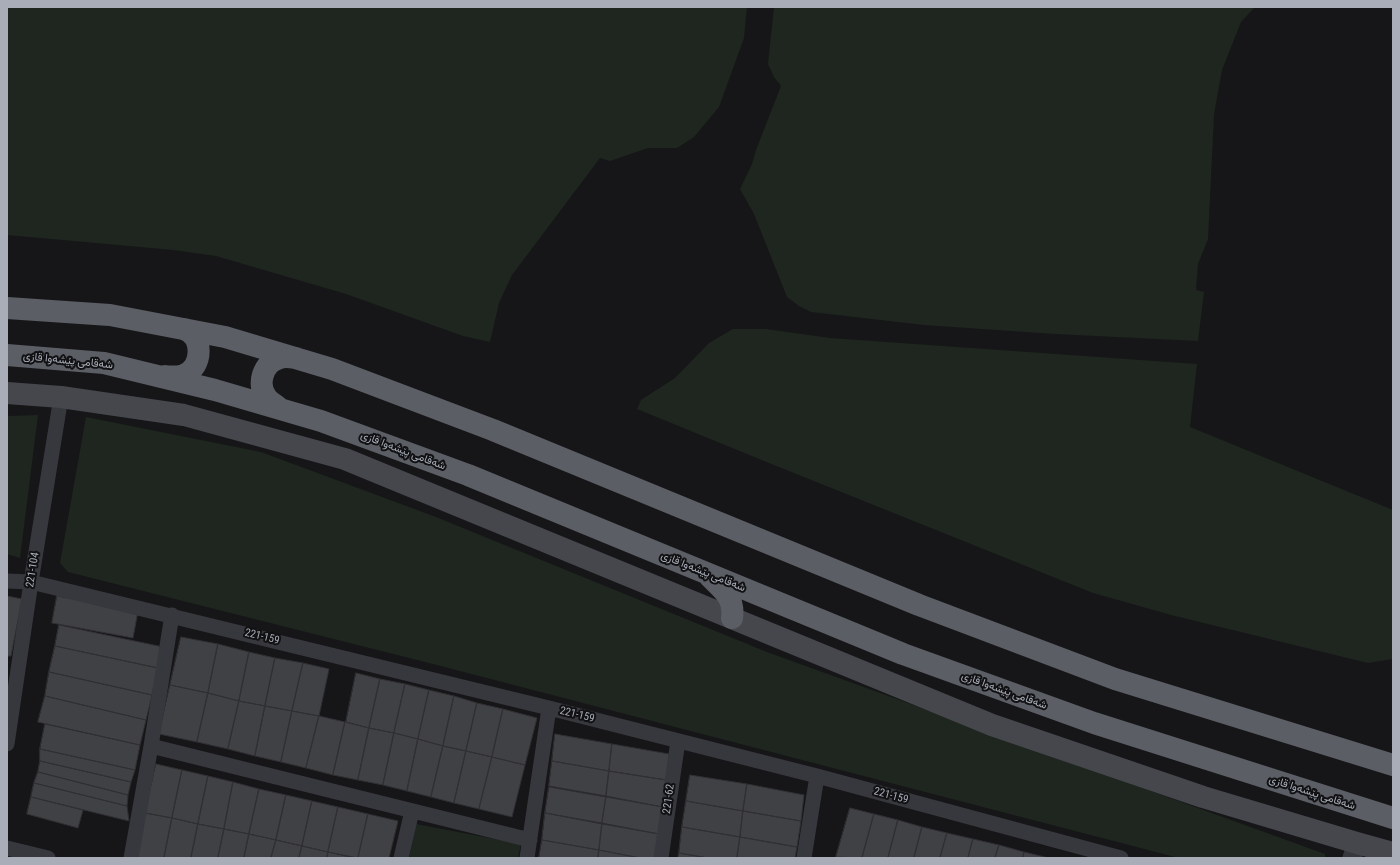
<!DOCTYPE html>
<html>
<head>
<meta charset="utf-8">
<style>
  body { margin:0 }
  #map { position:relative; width:1400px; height:865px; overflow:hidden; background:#161618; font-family:"Roboto Condensed",sans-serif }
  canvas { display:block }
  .frame { position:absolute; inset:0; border:8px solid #a8adb8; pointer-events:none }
</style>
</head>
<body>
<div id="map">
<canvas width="1400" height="865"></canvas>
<div class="frame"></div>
</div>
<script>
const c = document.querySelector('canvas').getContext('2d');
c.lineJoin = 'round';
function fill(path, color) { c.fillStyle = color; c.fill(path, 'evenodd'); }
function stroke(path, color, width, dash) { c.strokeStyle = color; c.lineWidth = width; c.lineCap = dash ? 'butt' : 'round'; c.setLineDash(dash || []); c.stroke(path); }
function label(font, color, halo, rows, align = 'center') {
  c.font = font + ' "Roboto Condensed",Vazirmatn,sans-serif'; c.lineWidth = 4; c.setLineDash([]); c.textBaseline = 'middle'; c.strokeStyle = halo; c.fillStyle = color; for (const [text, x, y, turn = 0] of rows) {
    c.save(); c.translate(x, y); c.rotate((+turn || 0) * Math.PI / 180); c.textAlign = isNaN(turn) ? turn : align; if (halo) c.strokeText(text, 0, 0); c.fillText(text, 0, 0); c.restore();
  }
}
fill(new Path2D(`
  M7,7h740l-3,31 -25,69 -25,30 -17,11h-29l-38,13 -10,-3 -88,117 -13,28 -9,39 -27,-6 -117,-42 -130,-38 -43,-6 -166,-15z
  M774,7h481l-14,15 -19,48 -8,44 -6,125 -10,25 -2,26 8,2 -6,49 -143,-7 -131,-9 -113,-13 -12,-6 -12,-9 -33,-83 -14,-25 12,-25 4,-14 25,-64 -7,-9 -6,-13z
  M733,329h33l64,9 367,26 -7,63 203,83v149l-25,4 -193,-47 -82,-23 -324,-130 -132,-54 4,-9 34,-22 34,-35z
  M38,415l-18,143 -13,-4v-138z
  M86,417l175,35 175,65 331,135 558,202v4h-146l-746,-194 -365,-92 -8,-9z
  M416,824l105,20 -3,14h-109z`), '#1e261f');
const building = new Path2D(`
  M7,596l15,3 -11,57h-4z
  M57,596l81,15 -5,27 -81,-15z
  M59,625l104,22 -5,21 -103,-22z
  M181,637l37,7 -10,49 -38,-8z
  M218,644l31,8 -10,49 -31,-8z
  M55,646l103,22 -6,27 -103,-23z
  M249,652l26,6 -10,48 -26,-5z
  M275,658l28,5 -11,48 -27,-5z
  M303,663l26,6 -10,47 -27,-5z
  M49,672l103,23 -6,25 -101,-24z
  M356,673l24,6 -11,49 -23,-6z
  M380,679l25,5 -11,49 -25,-5z
  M405,684l24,6 -11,49 -24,-6z
  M170,685l38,8 -11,49 -38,-8z
  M429,690l25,6 -11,50 -25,-7z
  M208,693l31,8 -11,48 -31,-7z
  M45,696l101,24 -6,25 -102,-23z
  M454,696l23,7 -11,48 -23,-5z
  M239,701l26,5 -10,50 -27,-7z
  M477,703l26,6 -11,48 -26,-6z
  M265,706l27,5 -11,51 -26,-6z
  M503,709l34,9 -12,47 -33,-8z
  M292,711l27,5 -13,52 -25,-6z
  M319,716l26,6 -12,53 -27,-7z
  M345,722l24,6 -11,52 -25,-5z
  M45,724l95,21 -5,25 -95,-21z
  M369,728l25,5 -11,52 -25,-5z
  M394,733l24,6 -11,52 -24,-6z
  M555,734l57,10 -3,27 -57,-10z
  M418,739l25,7 -12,51 -24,-6z
  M612,744l57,10 -3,26 -57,-9z
  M443,746l23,5 -12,52 -23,-6z
  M40,749l95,21 -4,12 -91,-21z
  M466,751l26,6 -13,52 -25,-6z
  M492,757l33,8 -13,52 -33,-8z
  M40,761l91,21 -3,13 -90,-23z
  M552,761l57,10 -3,25 -57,-10z
  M156,764l26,6 -10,48 -27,-5z
  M182,770l26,6 -10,48 -26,-6z
  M609,771l57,9 -3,27 -57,-11z
  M38,772l90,23 -1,11 -93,-23z
  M690,775l57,9 -4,27 -57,-10z
  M208,776l25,6 -9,47 -26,-5z
  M233,782l26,7 -10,45 -25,-5z
  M34,783l93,23 2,15 -98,-24z
  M747,784l57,11 -3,26 -58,-10z
  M549,787l57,10 -4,26 -57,-10z
  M259,789l27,6 -10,45 -27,-6z
  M286,795l26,6 -10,45 -26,-6z
  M31,797l52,13 -5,18 -51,-14z
  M606,797l57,10 -4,27 -57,-11z
  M312,801l26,6 -10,45 -26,-6z
  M686,801l57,10 -3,26 -58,-10z
  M338,807l30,7 -10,44 -30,-6z
  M850,808l24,6 -12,44 -26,-1z
  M743,811l58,10 -4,26 -57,-10z
  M145,813l27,5 -8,40h-28z
  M545,813l57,11 -3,26 -57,-10z
  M368,814l30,7 -9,37h-31z
  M874,814l24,6 -10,38h-26z
  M172,818l26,6 -7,34h-27z
  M898,820l24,7 -8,31h-26z
  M198,824l26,5 -6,29h-27z
  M602,824l57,10 -3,24h-16l-41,-8z
  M682,827l58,10 -3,21h-29l-29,-5z
  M922,827l25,6 -7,25h-26z
  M224,829l25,5 -5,24h-26z
  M947,833l26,6 -5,19h-28z
  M249,834l27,6 -5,18h-27z
  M740,837l57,10 -2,11h-58z
  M973,839l26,6 -4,13h-27z
  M276,840l26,6 -3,12h-28z
  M542,840l57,10 -1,8h-59z
  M999,845l25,7 -1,6h-28z
  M302,846l26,6 -1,6h-28z
  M599,850l41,8h-42z
  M328,852l26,6h-27z
  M1024,852l25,6h-26z
  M679,853l29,5h-30z`);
fill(building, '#404145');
stroke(building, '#303034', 1);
stroke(new Path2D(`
  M7,581l24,1 518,126 268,68 304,82
  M7,744l24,-162 30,-185
  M151,746l379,94
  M7,848l41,10
  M131,858l20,-112 21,-131
  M401,858l11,-47
  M527,858l22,-150
  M661,858l17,-117
  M804,858l13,-82`), '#37383d', 15);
stroke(new Path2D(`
  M1352,858l5,-15`), '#37383d', 19);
stroke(new Path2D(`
  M7,393l54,4 123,18 161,44 647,266 211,72 154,46 36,10`), '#45474d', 22);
stroke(new Path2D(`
  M7,308l103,7 115,22 107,32 161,61 426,175 196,74 278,86
  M7,355l97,8 111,27 106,31 147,54 435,179 191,69 299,95
  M165,376c6,1 12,1 19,-1 19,-8 20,-39 0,-46
  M279,408c-3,-3 -9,-6 -12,-10 -11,-13 -4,-36 13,-40 5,-2 10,-1 16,0
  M710,577c13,13 25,21 22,41`), '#5b5e65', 22);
label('11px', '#a8adb8', '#111113', [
  ["شەقامی پێشەوا قازی",68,361,6],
  ["شەقامی پێشەوا قازی",403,451,21],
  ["221-104",33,570,-81],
  ["شەقامی پێشەوا قازی",703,572,22],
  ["221-159",262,637,14],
  ["شەقامی پێشەوا قازی",1004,691,20],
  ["221-159",577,715,14],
  ["شەقامی پێشەوا قازی",1312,793,18],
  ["221-159",891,796,15],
  ["221-62",669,799,-82]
]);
</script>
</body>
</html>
